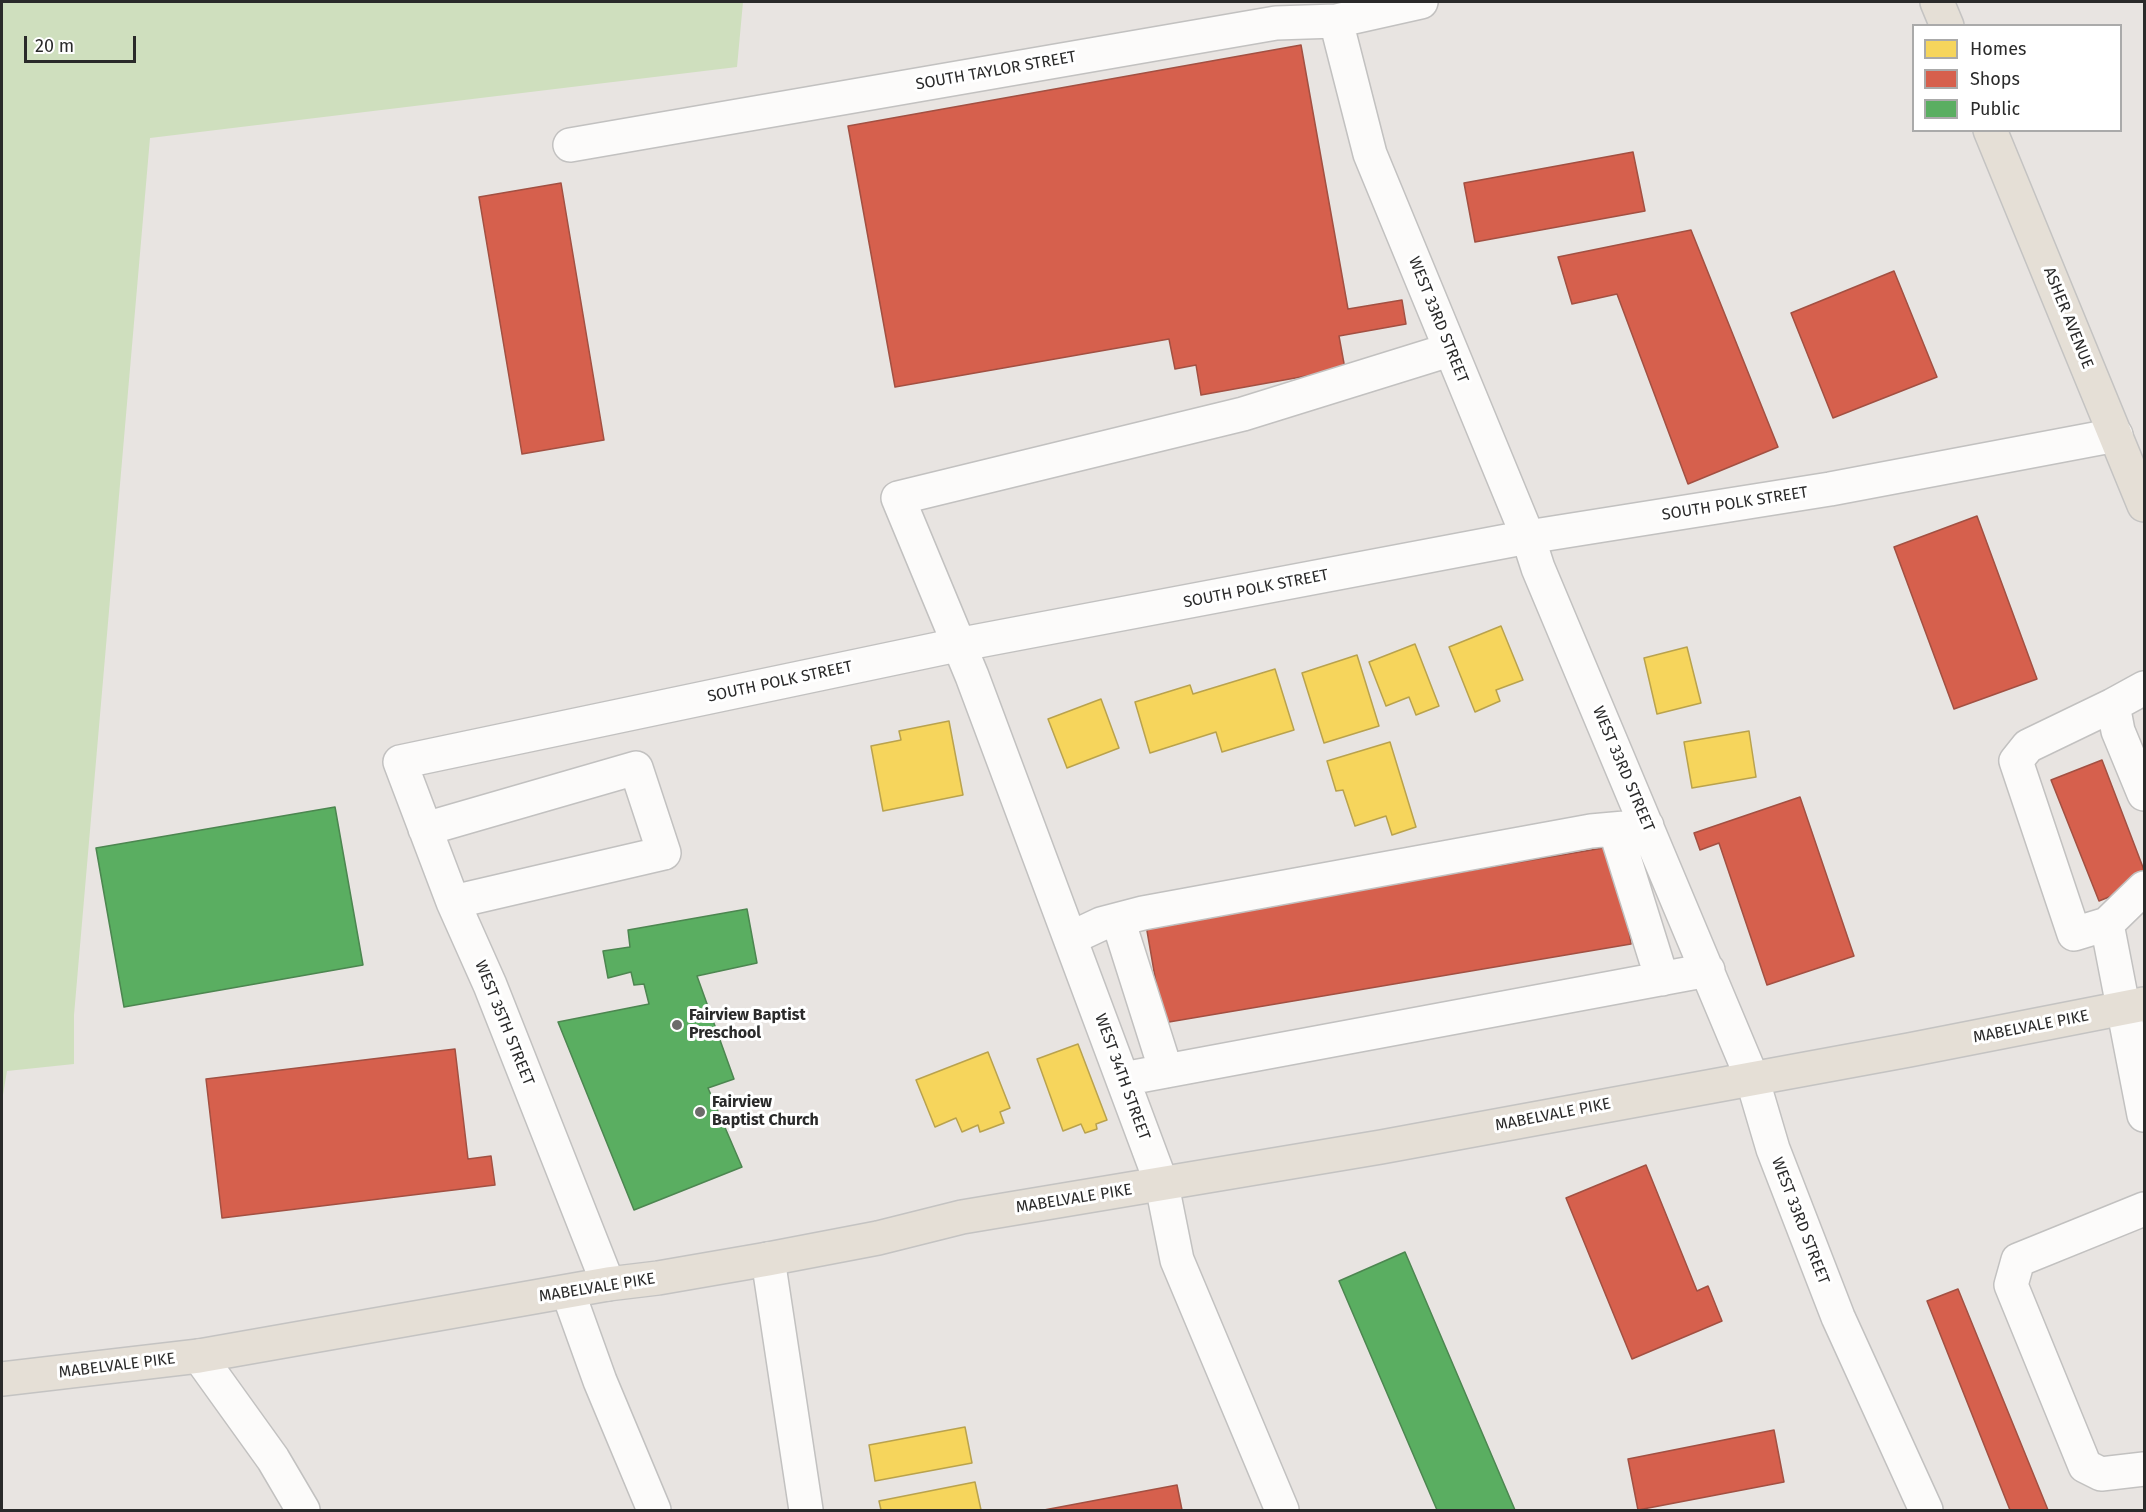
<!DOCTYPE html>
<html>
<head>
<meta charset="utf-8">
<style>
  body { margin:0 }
  #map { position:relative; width:2146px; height:1512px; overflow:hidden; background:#e8e4e1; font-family:"Fira Sans",sans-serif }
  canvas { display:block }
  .frame { position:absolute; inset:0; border:3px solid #2a2a2a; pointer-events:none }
  .legend { position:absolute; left:1912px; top:24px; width:210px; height:108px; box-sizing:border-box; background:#fff; border:2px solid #aaa; margin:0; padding:8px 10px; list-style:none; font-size:18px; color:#2a2a2a }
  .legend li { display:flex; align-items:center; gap:12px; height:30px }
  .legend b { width:30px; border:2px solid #aaa }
  .scale { position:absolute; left:24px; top:36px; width:112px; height:27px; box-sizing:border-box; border:3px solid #2a2a2a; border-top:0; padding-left:8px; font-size:18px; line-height:21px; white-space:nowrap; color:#2a2a2a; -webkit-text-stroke:4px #fff; paint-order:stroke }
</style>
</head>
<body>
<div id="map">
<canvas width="2146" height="1512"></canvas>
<div class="frame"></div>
<ul class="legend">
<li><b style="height:16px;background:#f6d55c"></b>Homes</li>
<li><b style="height:16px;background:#d6604d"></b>Shops</li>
<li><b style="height:16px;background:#5aae61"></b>Public</li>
</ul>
<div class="scale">20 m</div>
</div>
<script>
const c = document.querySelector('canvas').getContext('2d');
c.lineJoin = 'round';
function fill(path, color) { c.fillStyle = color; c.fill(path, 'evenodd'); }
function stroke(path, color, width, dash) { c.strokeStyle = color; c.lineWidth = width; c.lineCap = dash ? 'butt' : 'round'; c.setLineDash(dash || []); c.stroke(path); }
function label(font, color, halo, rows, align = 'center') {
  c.font = font + ' "Fira Sans",sans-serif'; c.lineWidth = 6; c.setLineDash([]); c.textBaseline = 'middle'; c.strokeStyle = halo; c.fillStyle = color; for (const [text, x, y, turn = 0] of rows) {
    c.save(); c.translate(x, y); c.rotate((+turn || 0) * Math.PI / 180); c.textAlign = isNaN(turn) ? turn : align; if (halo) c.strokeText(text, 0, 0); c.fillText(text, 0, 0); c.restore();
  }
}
fill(new Path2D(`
  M2,2h741l-6,65 -587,71 -76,877v49l-67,7 -5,30z`), '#cfdfbe');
const homes = new Path2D(`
  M1501,626l22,54 -27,10 4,11 -25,11 -26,-65z
  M1415,644l24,62 -23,9 -7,-18 -23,9 -17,-44z
  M1687,647l14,56 -44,11 -13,-56z
  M1357,655l22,71 -55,17 -22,-70z
  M1275,669l19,61 -72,22 -6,-20 -66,21 -15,-51 55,-17 3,9z
  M1101,699l18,49 -52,20 -19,-49z
  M949,721l14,74 -80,16 -12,-65 30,-6 -2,-9z
  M1749,731l7,46 -64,11 -8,-46z
  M1390,742l26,85 -24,8 -6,-19 -31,10 -12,-36 -7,1 -9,-30z
  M1078,1044l29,76 -11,4 1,5 -12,4 -4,-9 -18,7 -26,-72z
  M988,1052l22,56 -10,4 4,11 -24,9 -2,-7 -16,7 -6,-14 -21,9 -19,-47z
  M965,1427l7,36 -97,18 -6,-36z
  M975,1482l6,28h-100l-2,-9z`);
fill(homes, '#f6d55c');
stroke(homes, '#b9a24d', 1.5);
const shops = new Path2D(`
  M1301,45l47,264 54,-9 4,24 -67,12 6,33 -144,26 -5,-30 -21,4 -6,-30 -274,48 -47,-261z
  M1633,152l12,59 -170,31 -11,-59z
  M561,183l43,257 -82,14 -43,-257z
  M1691,230l87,217 -90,37 -71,-190 -45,10 -14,-47z
  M1894,271l43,106 -104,41 -42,-105z
  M1977,516l60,163 -83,30 -60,-162z
  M2102,760l42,110v13l-45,18 -48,-121z
  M1800,797l54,159 -87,29 -48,-142 -19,7 -6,-17z
  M1615,846l16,98 -468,79 -17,-98z
  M455,1049l13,110 23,-3 4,29 -273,33 -16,-139z
  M1646,1165l51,126 11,-5 14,35 -90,38 -66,-161z
  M1958,1289l90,221h-38l-83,-209z
  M1774,1430l10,52 -146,28 -10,-51z
  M1177,1485l5,25h-138z`);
fill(shops, '#d6604d');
stroke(shops, '#a25042', 1.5);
const public = new Path2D(`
  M335,807l28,158 -239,42 -28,-159z
  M747,909l10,54 -60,13 37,103 -26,9 34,79 -108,43 -76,-188 91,-18 -5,-20 -10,1 -3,-13 -23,6 -5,-27 27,-4 -2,-17z
  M1405,1252l110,258h-78l-98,-229z`);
fill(public, '#5aae61');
stroke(public, '#4c8650', 1.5);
const minor = new Path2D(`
  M1336,21l34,133 158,383 10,31 214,510 21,71 65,168 88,193
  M570,145l706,-122 60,-2 85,-19
  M2144,688l-31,17 5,26 26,63
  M425,829l211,-61 28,85 -211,49
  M1615,829l47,150
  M2144,888l-37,36 37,191
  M1118,920l48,151
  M2107,924l-33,10 -58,-173 12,-15 85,-41
  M1071,938l30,-14 42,-11 448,-82 56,-5
  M1123,1079l585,-109
  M2144,1209l-126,51 -7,25 74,181 16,8 43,-5
  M768,1259l38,251
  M608,1284l-118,-299 -37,-83 -53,-140 557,-117 571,-108 302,-48 286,-54
  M568,1292l32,89 54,129
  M199,1356l74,103 30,51
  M1282,1510l-105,-250 -15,-75 -190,-509 -74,-178 345,-84 206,-64`);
const major = new Path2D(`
  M1937,2l10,24
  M1990,130l154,375
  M2,1379l197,-23 409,-72 50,-6 110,-19 110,-21 84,-21 419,-70 528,-97 235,-46`);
stroke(minor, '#c2c1c0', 36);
stroke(major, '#c4c3c2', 36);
stroke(minor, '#fcfbfa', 33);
stroke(major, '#e5dfd6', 33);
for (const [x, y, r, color] of [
  [677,1025,6,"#6c6b6a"],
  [700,1112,6,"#6c6b6a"]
]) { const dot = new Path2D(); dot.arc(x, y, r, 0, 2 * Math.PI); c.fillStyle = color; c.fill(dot); stroke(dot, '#fff', 2); }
label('16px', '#2a2a2a', '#fff', [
  ["SOUTH TAYLOR STREET",996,71,-10],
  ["ASHER AVENUE",2068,318,68],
  ["WEST 33RD STREET",1438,320,68],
  ["SOUTH POLK STREET",1735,504,-9],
  ["SOUTH POLK STREET",1256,589,-11],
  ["SOUTH POLK STREET",780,682,-12],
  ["WEST 33RD STREET",1623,769,67],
  ["WEST 35TH STREET",504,1023,68],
  ["MABELVALE PIKE",2031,1027,-11],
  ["WEST 34TH STREET",1122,1077,70],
  ["MABELVALE PIKE",1553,1115,-11],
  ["MABELVALE PIKE",1074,1199,-9],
  ["WEST 33RD STREET",1800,1221,69],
  ["MABELVALE PIKE",597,1288,-9],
  ["MABELVALE PIKE",117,1366,-7]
]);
label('bold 16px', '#2a2a2a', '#fff', [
  ["Fairview Baptist",689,1016],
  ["Preschool",689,1034],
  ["Fairview",712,1103],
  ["Baptist Church",712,1121]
], 'left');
</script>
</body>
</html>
